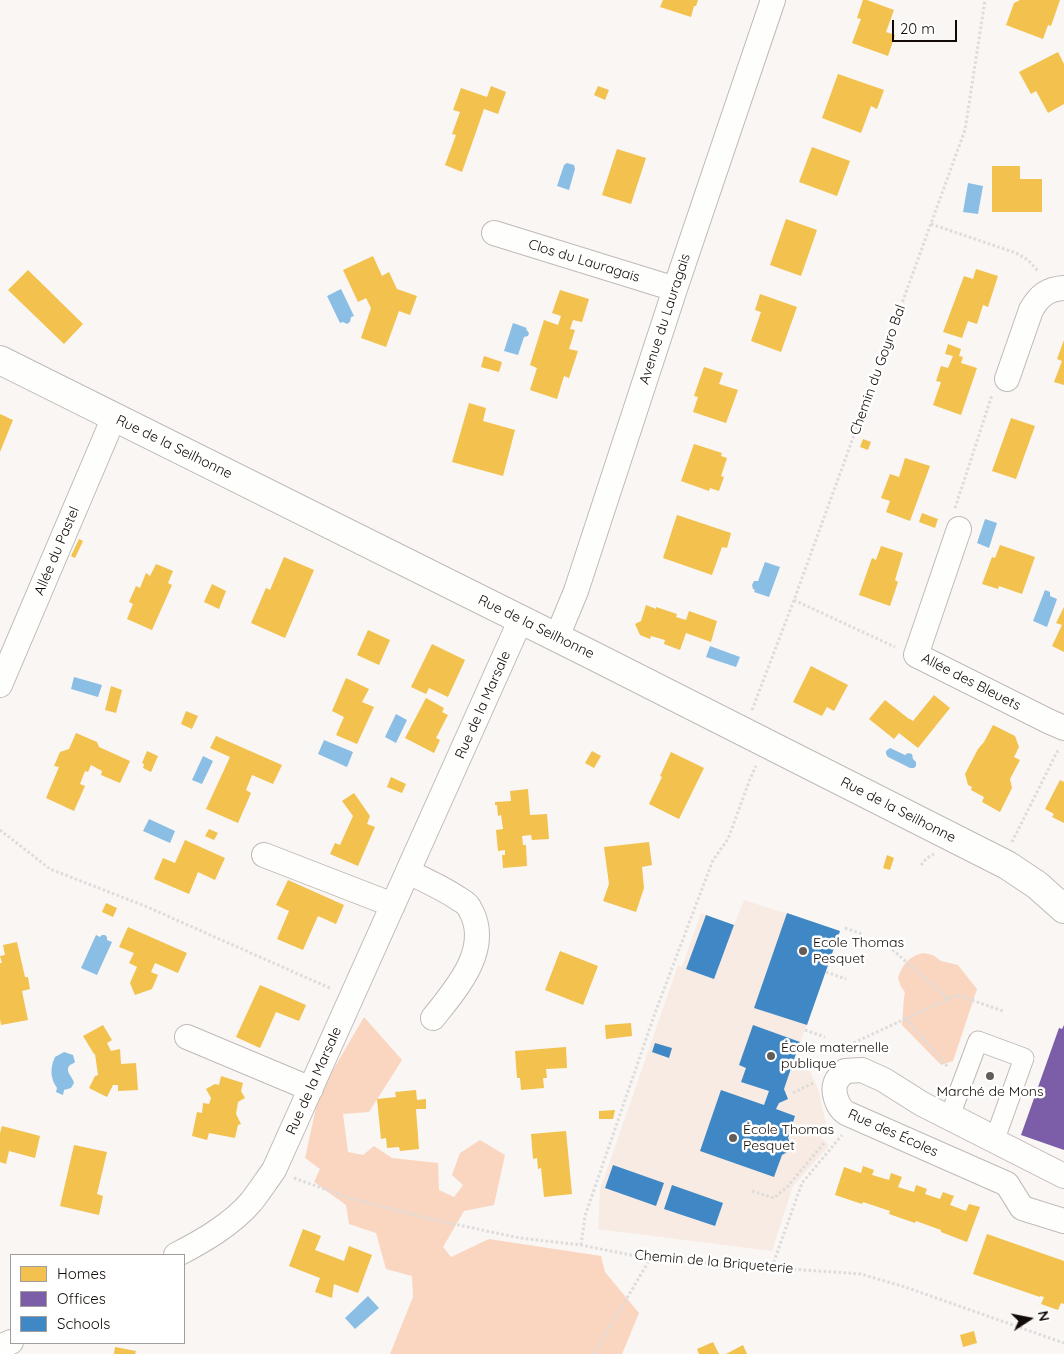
<!DOCTYPE html>
<html>
<head>
<meta charset="utf-8">
<style>
  body { margin:0 }
  #map { position:relative; width:1064px; height:1354px; overflow:hidden; background:#f9f6f4; font-family:Quicksand,sans-serif }
  canvas { display:block }
  .legend { position:absolute; left:10px; top:1254px; width:175px; height:90px; box-sizing:border-box; background:#fff; border:1px solid #a09d9b; margin:0; padding:6px 9px; list-style:none; font-size:15px; color:#120a06 }
  .legend li { display:flex; align-items:center; gap:10px; height:25px }
  .legend b { width:25px; border:1px solid #a09d9b }
  .north { position:absolute; left:1004px; top:1294px; width:50px; height:50px; -webkit-text-stroke:4px #fff; paint-order:stroke; rotate:79deg; font-size:14px; font-weight:700; line-height:20px; text-align:center; color:#120a06 }
  .north::after { content:''; display:block; margin:auto; width:18px; height:22px; background:#120a06; clip-path:polygon(50% 0,100% 100%,50% 72%,0 100%) }
  .scale { position:absolute; left:892px; top:20px; width:65px; height:22px; box-sizing:border-box; border:2px solid #120a06; border-top:0; padding-left:6px; font-size:15px; line-height:18px; white-space:nowrap; color:#120a06; -webkit-text-stroke:4px #fff; paint-order:stroke }
</style>
</head>
<body>
<div id="map">
<canvas width="1064" height="1354"></canvas>
<ul class="legend">
<li><b style="height:14px;background:#f2c14e"></b>Homes</li>
<li><b style="height:14px;background:#7b5ea7"></b>Offices</li>
<li><b style="height:14px;background:#3f88c5"></b>Schools</li>
</ul>
<div class="north">N</div>
<div class="scale">20 m</div>
</div>
<script>
const c = document.querySelector('canvas').getContext('2d');
c.lineJoin = 'round';
function fill(path, color) { c.fillStyle = color; c.fill(path, 'evenodd'); }
function stroke(path, color, width, dash) { c.strokeStyle = color; c.lineWidth = width; c.lineCap = dash ? 'butt' : 'round'; c.setLineDash(dash || []); c.stroke(path); }
function label(font, color, halo, rows, align = 'center') {
  c.font = font + ' Quicksand,sans-serif'; c.lineWidth = 5; c.setLineDash([]); c.textBaseline = 'middle'; c.strokeStyle = halo; c.fillStyle = color; for (const [text, x, y, turn = 0] of rows) {
    c.save(); c.translate(x, y); c.rotate((+turn || 0) * Math.PI / 180); c.textAlign = isNaN(turn) ? turn : align; if (halo) c.strokeText(text, 0, 0); c.fillText(text, 0, 0); c.restore();
  }
}
fill(new Path2D(`
  M744,900l96,31 -47,132 16,6 9,20 8,35 -5,13 8,9 -36,40 -21,65 -174,-22 2,-39 78,-225 4,2 19,-54 33,12z`), '#f7ebe3');
fill(new Path2D(`
  M923,953l10,2 8,6 17,4 19,24 -24,72 -12,4 -39,-40 2,-28 1,-5 -4,-5 -3,-9c5,-14 10,-21 25,-25z
  M364,1017l38,43 -33,52 -26,2 5,38 15,3 11,-9 18,12 46,5 1,27 15,7 9,-12 -11,-10 8,-22 20,-13 25,15 -11,50 -30,6 -21,36 8,10 38,-18 112,17 4,16 34,41 -17,41h-232l23,-57 -1,-21 -26,-7 -10,-36 -27,-9 -3,-19 -32,-23 6,-13 -15,-11 14,-64z`), '#fad6c0');
fill(new Path2D(`
  M567,163l7,2 1,4 -6,21 -12,-4 7,-21z
  M968,183l15,3 -5,28 -15,-2z
  M341,289l13,27 -3,1 -1,5 -3,2 -4,-2 -3,1 -13,-27z
  M513,323l14,5 -1,1 3,4 -1,3 -4,1 -6,18 -14,-4z
  M985,519l12,4 -8,25 -12,-5z
  M765,562l15,5 -11,30 -15,-5 1,-2 -2,-1 -1,-4 2,-4h4z
  M1045,590l5,2v4l7,3 -10,28 -14,-6z
  M710,646l30,11 -4,10 -30,-10z
  M74,677l28,8 -4,12 -27,-8z
  M396,714l11,6 -11,23 -11,-6z
  M324,740l29,12 -6,15 -29,-13z
  M890,748l15,7 3,-2 4,1 1,5 3,3v4l-2,2h-4l-22,-11 -2,-3v-3z
  M203,756l10,5 -11,23 -10,-4z
  M149,819l26,12 -5,12 -27,-12z
  M96,935l4,2 2,-2h3l2,2v3l5,2 -15,33 -16,-7z
  M64,1052l9,3 2,7c-2,2 -4,2 -6,4 -4,6 4,11 5,17l-3,5 -7,2 -1,5 -7,-3 1,-4c-7,-10 -7,-20 -2,-31z
  M368,1296l11,12 -24,21 -10,-11z`), '#8abee5');
fill(new Path2D(`
  M663,0h35l-2,6h-2l-3,11 -31,-10z
  M863,0h4l27,10 -8,22 9,3 -7,21 -36,-13 9,-24 -4,-1z
  M1020,0h40l-9,26 -3,-1 -5,14 -37,-14 8,-22z
  M1058,52l6,12v40l-16,9 -12,-22 -5,3 -12,-22z
  M838,74l46,16 -7,19 -6,-3 -10,27 -39,-15z
  M491,86l15,6 -8,22 -14,-5 -22,63 -17,-7 11,-30 -4,-1 8,-22 -7,-2 8,-22 26,9z
  M598,86l11,4 -4,10 -11,-5z
  M812,147l38,14 -13,35 -38,-14z
  M617,149l29,9 -15,46 -29,-9z
  M992,166h28v13h22v33h-50z
  M786,219l31,11 -16,46 -31,-11z
  M373,256l9,20 7,-4 8,17 20,7 -7,19 -11,-4 -13,36 -25,-9 10,-30 -5,-10 -8,4 -15,-32z
  M976,269l22,7 -10,31 -5,-2 -6,19 -9,-3 -6,17 -19,-6 21,-56 9,3z
  M28,270l55,54 -19,20 -56,-54z
  M560,290l29,9 -7,23 -9,-2 -3,9 5,1 -6,19 9,2 -9,27 -5,-2 -7,23 -27,-9 7,-22 -7,-3 14,-45 14,5 3,-9 -9,-3z
  M760,294l37,13 -16,45 -30,-11 10,-29 -6,-2z
  M1064,340v45l-10,-3 8,-21 -5,-2z
  M948,344l13,5 -2,7 4,1 -2,6 16,5 -16,47 -28,-10 8,-23 -5,-1 5,-15 7,2 5,-12 -8,-2z
  M484,356l18,6 -3,10 -18,-5z
  M704,367l19,6 -4,11 19,6 -12,33 -33,-11 5,-15 -4,-1z
  M469,403l17,5 -3,13 32,9 -12,46 -51,-14z
  M0,414l13,6 -13,32z
  M1011,418l24,8 -19,53 -24,-8z
  M863,439l8,3 -3,8 -8,-3z
  M694,444l28,9 -1,3 6,2 -6,18 3,1 -5,14 -9,-3 -1,3 -28,-10z
  M905,458l25,8 -20,55 -24,-9 4,-11 -9,-3 9,-24 9,3z
  M922,513l16,6 -3,9 -16,-6z
  M677,515l54,18 -4,15 -5,-1 -10,28 -49,-17z
  M79,539l4,2 -8,17 -4,-2z
  M1000,545l35,12 -13,37 -23,-8 -1,3 -16,-5 10,-27 3,1z
  M881,546l22,7 -8,27 3,2 -8,24 -31,-11 13,-37 4,2z
  M284,557l30,13 -29,68 -34,-15 15,-35 4,2z
  M156,564l17,7 -5,12 4,2 -20,45 -25,-11 6,-15 -4,-2 7,-16 4,2 6,-15 4,3z
  M212,584l14,7 -7,18 -15,-7z
  M646,605l10,4v-2l21,7 -1,3 10,3 3,-9 28,10 -6,21 -25,-9 -6,17 -16,-6 1,-4 -14,-4 -1,3 -10,-4 -5,-11 6,-3z
  M1064,607v45l-12,-6 10,-21 -6,-2z
  M368,630l22,10 -11,25 -22,-10z
  M432,644l33,16 -17,37 -19,-9 -3,6 -15,-7z
  M811,666l37,19 -14,26 -7,-4 -5,9 -29,-14z
  M346,678l23,11 -7,13 12,5 -17,37 -21,-9 8,-18 -12,-6z
  M111,686l11,4 -6,23 -11,-3z
  M934,695l16,13 -32,40 -19,-15 -5,6 -25,-20 16,-19 24,19h1l3,2z
  M426,698l18,10 -2,4 6,3 -12,23 4,2 -6,13 -29,-15z
  M186,711l12,5 -6,13 -11,-5z
  M993,725l22,11 4,11 -5,10 6,3 -10,19 2,9 -12,24 -18,-10 2,-5 -13,-7 1,-3 -4,-2 -3,-11 13,-25 6,-7z
  M76,733l21,9 2,5 31,14 -10,22 -19,-8 1,-4 -11,-6 -3,7 -3,-1 -5,13 5,2 -11,25 -28,-13 13,-31 -5,-1 6,-14 9,-3z
  M216,736l66,29 -9,19 -21,-9 -6,15 5,3 -13,30 -32,-14 24,-52 -20,-9z
  M147,751l11,5 -7,16 -8,-4 1,-4 -2,-1z
  M592,751l9,5 -7,12 -9,-5z
  M671,752l33,16 -25,51 -30,-15 13,-27 -2,-1z
  M391,777l15,7 -4,9 -15,-6z
  M1060,780l4,2v41l-12,-6 2,-3 -9,-5z
  M528,789l2,26 17,-1 2,25 -17,1 -1,-5 -9,1 1,9h3l1,21 -24,2 -1,-13h3v-5l-7,1 -2,-21 7,-1 -2,-14 -3,1 -1,-11h-2v-3l16,-1 -1,-10z
  M354,793l16,23 -3,8 8,3 -17,39 -28,-12 5,-11 5,2 13,-29 -11,-15z
  M209,829l9,4 -4,7 -9,-4z
  M185,840l40,18 -10,22 -17,-8 -9,22 -35,-15 9,-21 12,5z
  M649,842l3,23 -10,2 2,21 -8,24 -33,-11 6,-17 -5,-37z
  M887,855l7,3 -4,12 -7,-2z
  M288,880l56,25 -8,19 -18,-8 -15,34 -26,-11 12,-28 -13,-6z
  M106,903l11,5 -4,9 -11,-5z
  M128,927l59,26 -9,20 -23,-10 -4,9 7,3 -6,14 -17,6 -5,-12 7,-16 -8,-4 5,-10 -15,-6z
  M17,942l8,35h3l2,12 -8,2 6,29 -27,5 -1,-6v-56h2l-2,-7 5,-1 -2,-10z
  M560,951l38,15 -15,39 -38,-15z
  M260,985l46,20 -7,16 -23,-9 -16,36 -24,-11z
  M631,1023l1,13 -26,3 -1,-14z
  M103,1025l9,15 -5,3 4,8 9,-2 1,15 15,-1 2,27 -20,1v-6h-5l-6,12 -18,-9 6,-12 3,-1 -3,-21h-1l-11,-18z
  M566,1047l1,21 -21,1 1,9h-4l1,10 -23,2 -1,-12h-3l-2,-27z
  M221,1076l22,7 -2,8 4,7 -7,4 -2,12 5,10 -3,1 -3,13 -26,-5 -2,7 -15,-4 5,-24 5,1 1,-10 6,1 2,-6 -5,-9 9,-5 4,1z
  M416,1090l1,10 9,-1v10h-10l3,40 -19,2 -1,-4 -12,1 -1,-10 -5,1 -4,-40 19,-2 -1,-5z
  M615,1110l-2,9h-14v-8z
  M2,1126l38,10 -5,22 -26,-7 -3,13 -6,-2v-29z
  M566,1131l6,63 -28,3 -3,-29 -3,1 -1,-11 -4,1 -2,-25z
  M74,1145l33,7 -10,42 6,2 -4,19 -39,-9z
  M863,1166l11,4 -2,5 17,5 2,-7 11,4 -4,10 16,5 2,-7 11,4 -2,5 15,5 3,-7 11,4 -4,9 16,6 3,-7 11,3 -13,35 -26,-10v-2l-25,-9 -1,2 -26,-9 1,-3 -27,-9 -1,2 -27,-9 9,-28 17,6z
  M303,1229l18,7 -6,14 29,11 5,-15 23,9 -14,38 -24,-9 -2,14 -17,-6 5,-14 -31,-12z
  M987,1234l77,27v43l-3,-1 -3,7 -17,-6 3,-7 -4,-1v1l-67,-23z
  M974,1331l3,12 -14,4 -3,-12z
  M713,1342l6,12h-20l-2,-5z
  M743,1345l4,9h-21z
  M115,1347l21,4 -1,3h-21z`), '#f2c14e');
fill(new Path2D(`
  M1064,1025v125l-43,-15 38,-107 3,1z`), '#7b5ea7');
fill(new Path2D(`
  M787,913l53,18 -33,94 -53,-17z
  M706,915l28,10 -20,54 -28,-10z
  M753,1025l47,17 -16,47 4,10 -9,4 -3,6 19,7 -7,22 5,11 -11,6 -8,22 -74,-26 21,-61 43,15 5,-14 -28,-9 5,-14 -7,-3z
  M655,1043l17,5 -3,10 -17,-6z
  M613,1165l51,18 -8,23 -51,-18z
  M672,1185l51,18 -8,23 -51,-17z`), '#3f88c5');
const pedestrian = new Path2D(`
  M978,1041l46,17 -28,78 -45,-23z`);
const minor = new Path2D(`
  M494,233l181,56
  M1007,379l24,-69c8,-14 16,-21 33,-22
  M959,529l-43,126 132,66 16,7
  M557,637l19,-46 99,-302 98,-289
  M0,685l114,-268
  M264,855l129,50
  M408,872c17,8 35,16 51,27 3,2 7,4 9,7 2,2 2,4 4,7 18,38 -16,76 -39,105
  M187,1037l124,52
  M1064,1176l-142,-72 -38,-24 -22,-10 -17,1c-3,3 -6,6 -8,9 -6,10 0,27 9,33l161,71 15,24 42,13
  M176,1255c27,-14 55,-30 75,-53 8,-10 15,-21 23,-32l247,-551
  M0,1347l11,-5`);
const tertiary = new Path2D(`
  M0,360l592,295 415,210 30,20 27,24`);
stroke(pedestrian, '#c0bab6', 21);
stroke(minor, '#c0bab6', 26);
stroke(tertiary, '#c0bab6', 30);
stroke(new Path2D(`
  M931,224l85,29 12,7 11,12
  M955,508l37,-113
  M794,600l101,47
  M752,710l42,-110 171,-470 20,-130
  M0,830l50,39 95,37 187,83
  M1012,842l45,-90 3,-2
  M921,865l6,-7 7,-4
  M845,928l17,6
  M885,943l63,56 9,-4 46,16
  M826,972l20,7
  M906,1019l42,48
  M805,1030l20,7
  M849,1045l99,-46
  M793,1093l20,-10
  M294,1178l55,20 86,22 85,18 61,7 69,14 211,15 44,13 159,56
  M752,1191l22,7 14,-12 37,-44
  M581,1245l4,-29 70,-203 58,-153 15,-21 22,-60 6,-13
  M772,1267l30,-84 40,-48
  M594,1354l56,-95`), '#dddcdb', 3, [2.5, 2.5]);
stroke(pedestrian, '#fefefd', 19);
stroke(minor, '#fefefd', 24);
stroke(tertiary, '#fefefd', 28);
for (const [x, y, r, color] of [
  [803,951,5,"#635d59"],
  [771,1056,5,"#635d59"],
  [990,1076,5,"#635d59"],
  [733,1138,5,"#635d59"]
]) { const dot = new Path2D(); dot.arc(x, y, r, 0, 2 * Math.PI); c.fillStyle = color; c.fill(dot); stroke(dot, '#fff', 2); }
label('14px', '#120a06', '#fff', [
  ["Clos du Lauragais",584,261,17],
  ["Avenue du Lauragais",665,319,-72],
  ["Chemin du Goyro Bal",878,370,-70],
  ["Rue de la Seilhonne",174,447,26],
  ["Allée du Pastel",57,551,-67],
  ["Rue de la Seilhonne",536,627,26],
  ["Allée des Bleuets",971,682,27],
  ["Rue de la Marsale",483,705,-66],
  ["Rue de la Seilhonne",898,810,27],
  ["Rue de la Marsale",314,1081,-66],
  ["Rue des Écoles",893,1133,24],
  ["Chemin de la Briqueterie",714,1262,5]
]);
label('14px', '#120a06', '#fff', [
  ["Ecole Thomas",813,943],
  ["Pesquet",813,959],
  ["École maternelle",781,1048],
  ["publique",781,1064],
  ["Marché de Mons",990,1092,"center"],
  ["École Thomas",743,1130],
  ["Pesquet",743,1146]
], 'left');
</script>
</body>
</html>
